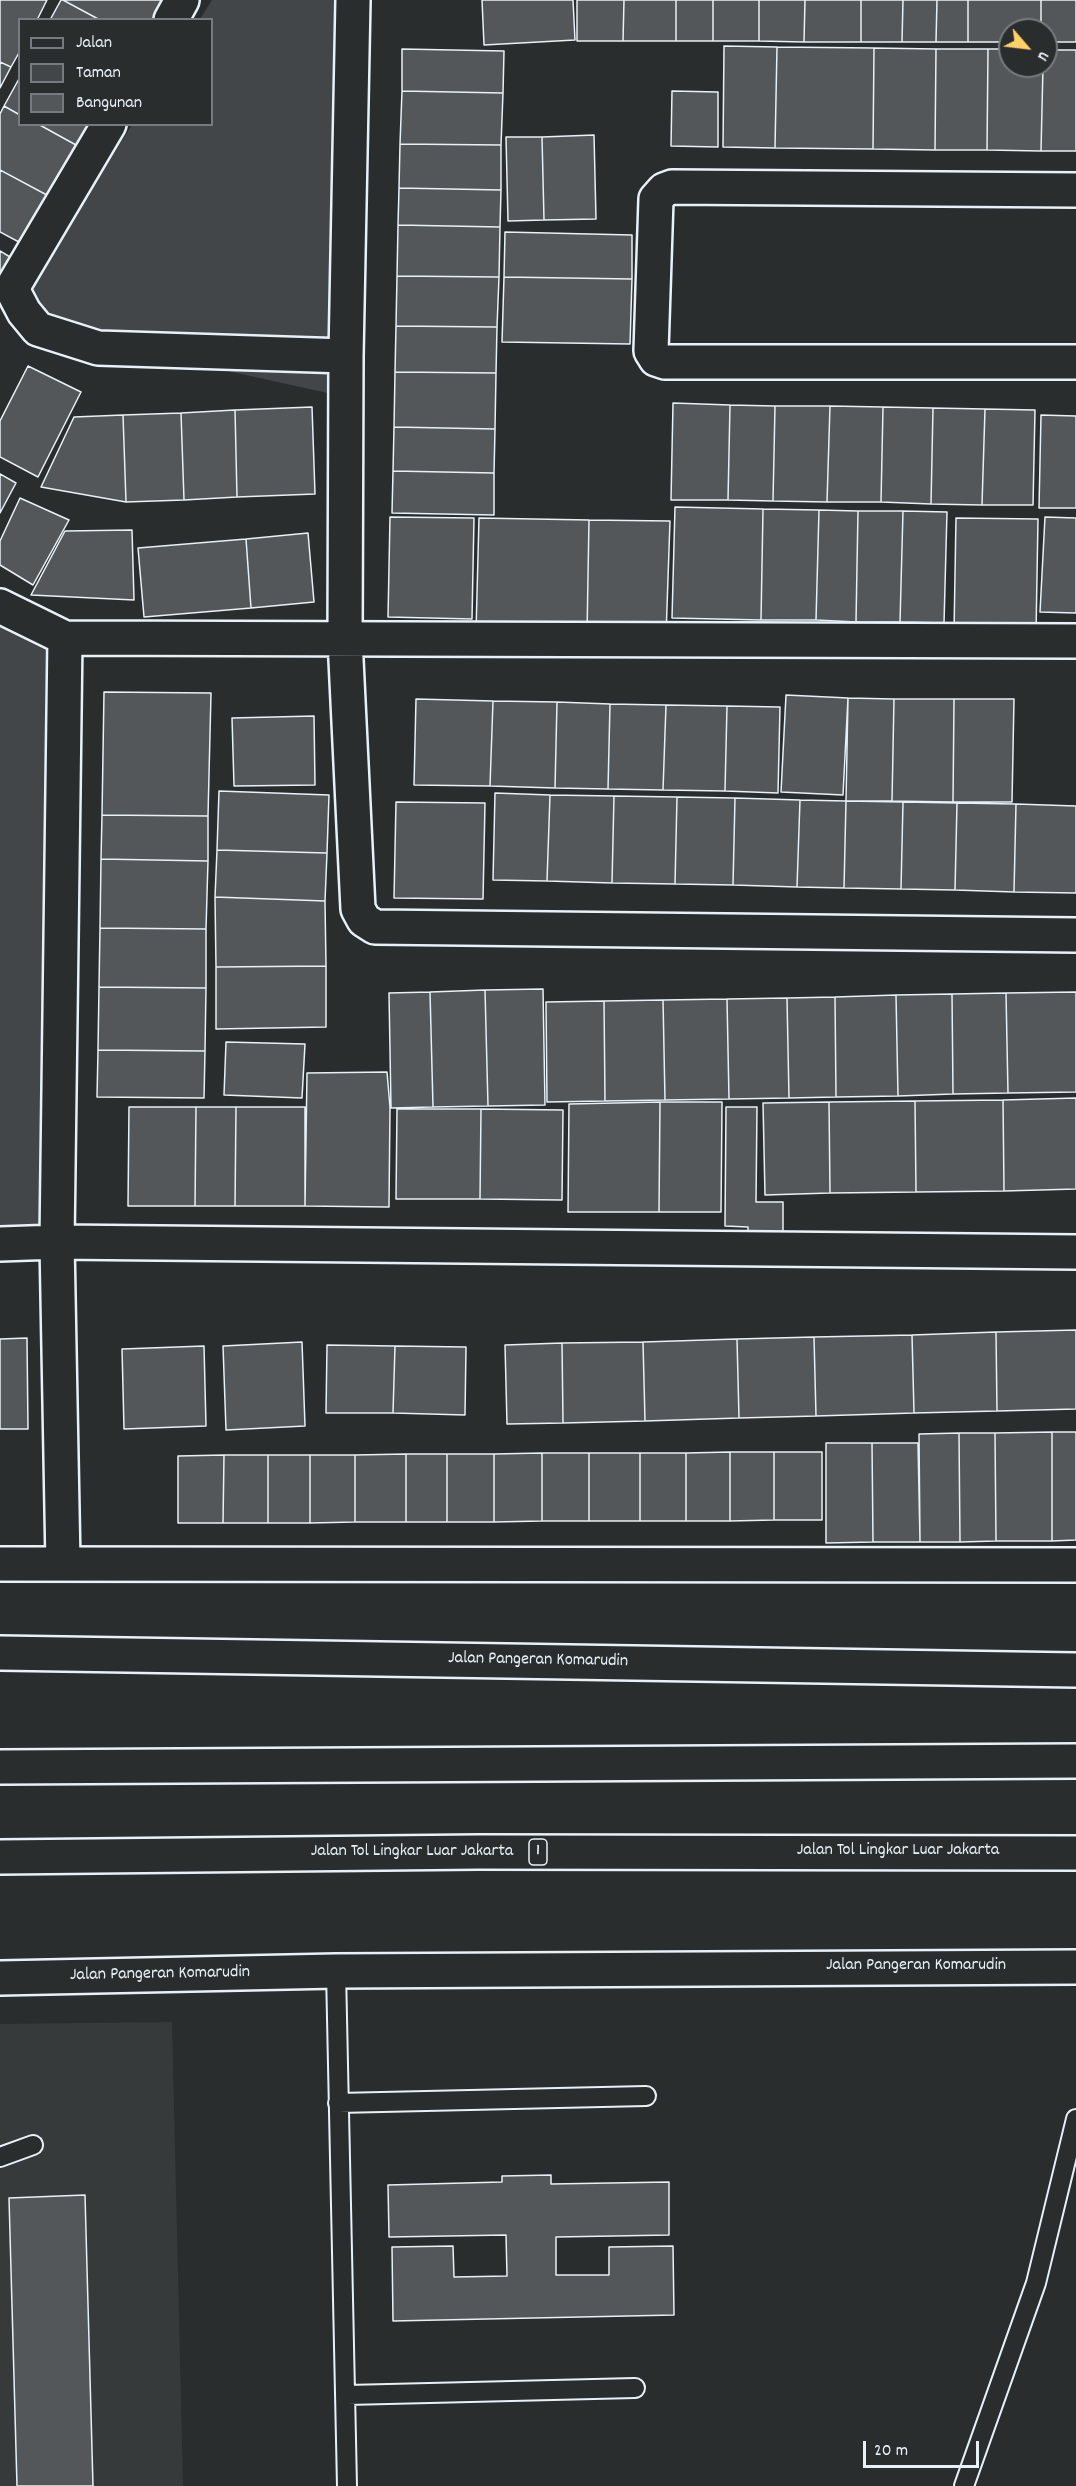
<!DOCTYPE html>
<html>
<head>
<meta charset="utf-8">
<style>
  body { margin:0 }
  #map { position:relative; width:1076px; height:2486px; overflow:hidden; background:#2a2d2e; font-family:Dekko,sans-serif }
  canvas { display:block }
  .legend { position:absolute; left:18px; top:18px; width:195px; height:108px; box-sizing:border-box; background:#2a2d2e; border:2px solid #767b7f; margin:0; padding:8px 10px; list-style:none; font-size:18px; color:#e8f1f8 }
  .legend li { display:flex; align-items:center; gap:12px; height:30px }
  .legend b { width:30px; border:2px solid #767b7f }
  .north { position:absolute; left:998px; top:18px; width:60px; height:60px; box-sizing:border-box; background:#2a2d2e; border:2px solid #767b7f; border-radius:50%; rotate:118deg; font-size:16px; font-weight:700; line-height:24px; text-align:center; color:#e8f1f8 }
  .north::after { content:''; display:block; margin:auto; width:21px; height:27px; background:#ffd166; clip-path:polygon(50% 0,100% 100%,50% 72%,0 100%) }
  .scale { position:absolute; left:863px; top:2441px; width:116px; height:27px; box-sizing:border-box; border:3px solid #e8f1f8; border-top:0; padding-left:8px; font-size:18px; line-height:21px; white-space:nowrap; color:#e8f1f8; -webkit-text-stroke:4px #2a2d2e; paint-order:stroke }
</style>
</head>
<body>
<div id="map">
<canvas width="1076" height="2486"></canvas>
<ul class="legend">
<li><b style="height:8px;background:#2a2d2e"></b>Jalan</li>
<li><b style="height:16px;background:#424648"></b>Taman</li>
<li><b style="height:16px;background:#535759"></b>Bangunan</li>
</ul>
<div class="north">U</div>
<div class="scale">20 m</div>
</div>
<script>
const c = document.querySelector('canvas').getContext('2d');
c.lineJoin = 'round';
function fill(path, color) { c.fillStyle = color; c.fill(path, 'evenodd'); }
function stroke(path, color, width, dash) { c.strokeStyle = color; c.lineWidth = width; c.lineCap = dash ? 'butt' : 'round'; c.setLineDash(dash || []); c.stroke(path); }
function label(font, color, halo, rows, align = 'center') {
  c.font = font + ' Dekko,sans-serif'; c.lineWidth = 6; c.setLineDash([]); c.textBaseline = 'middle'; c.strokeStyle = halo; c.fillStyle = color; for (const [text, x, y, turn = 0] of rows) {
    c.save(); c.translate(x, y); c.rotate((+turn || 0) * Math.PI / 180); c.textAlign = isNaN(turn) ? turn : align; if (halo) c.strokeText(text, 0, 0); c.fillText(text, 0, 0); c.restore();
  }
}
fill(new Path2D(`
  M172,2022l11,464h-183v-462z`), '#363a3b');
fill(new Path2D(`
  M212,0h133l-13,394 -236,-52 -74,-47 110,-170 80,-1v-104l-12,-1z
  M0,606l65,32 -8,604 -57,2z`), '#424648');
const building = new Path2D(`
  M0,0h47l-10,20h-17v31l-9,16 -11,-5z
  M61,0h2l37,20h-50z
  M63,0h102l-10,20h-55z
  M482,0h91l2,40 -91,5z
  M577,0h47l-1,41h-46z
  M624,0h52v41h-53z
  M676,0h37v41h-37z
  M713,0h46v41h-46z
  M759,0h46l-1,42 -45,-1z
  M805,0h56v42h-57z
  M861,0h42l-1,42h-41z
  M903,0h34l-1,42h-34z
  M937,0h31v42h-32z
  M968,0h73v30h-31v12h-42z
  M1041,0h35v42h-30v-12h-5z
  M724,46l53,1 -2,101 -52,-1z
  M777,47l97,1 -1,101 -98,-1z
  M874,48l62,1 -1,101 -62,-1z
  M402,49l102,2 -1,42 -101,-2z
  M936,49h52l-1,101h-52z
  M988,49h22v17h33l-2,85 -54,-1z
  M1046,50h30v101h-35l2,-85h3z
  M0,62l11,5 -11,21z
  M20,77v38l-16,-9z
  M402,91l101,2 -2,52 -101,-1z
  M672,91l46,1v55l-47,-1z
  M4,106l16,9v9h18l47,26 -27,51 -58,-31v-56z
  M38,124h61l-14,26z
  M594,135l2,84 -52,1 -2,-83z
  M506,137h36l2,83 -36,1z
  M400,144l101,1v45l-102,-2z
  M0,170l58,31 -26,48 -32,-17z
  M399,188l102,2 -1,37 -102,-2z
  M398,225l102,2 -1,50 -102,-1z
  M505,232l127,3v44l-128,-2z
  M0,251l10,6 -10,17z
  M397,276l102,1 -2,50 -101,-1z
  M504,277l128,2 -2,65 -128,-2z
  M396,326l101,1 -1,46 -101,-1z
  M28,366l53,26 -43,85 -38,-20v-36z
  M395,372l101,1 -1,56 -101,-2z
  M673,403l57,2 -2,95h-57z
  M730,405l45,1 -2,95 -45,-1z
  M775,406h55l-3,96 -54,-1z
  M830,406l53,1 -2,95h-54z
  M312,407l3,87 -78,3 -2,-87z
  M883,407l50,1 -2,96 -50,-2z
  M933,408l52,1 -3,96 -51,-1z
  M985,409l50,1 -2,95h-51z
  M235,410l2,87 -53,3 -3,-87z
  M181,413l3,87 -58,2 -3,-87z
  M123,415l3,87 -85,-15 33,-70z
  M1041,415l35,1v92h-37z
  M394,427l101,2 -1,44 -101,-2z
  M393,471l101,2v42l-102,-2z
  M0,474l16,9 -16,30z
  M20,498l49,22 -36,65 -33,-20v-24z
  M675,507l88,2 -2,111 -89,-2z
  M763,509l56,1 -3,110h-55z
  M819,510l39,1 -2,111 -40,-2z
  M858,511h45l-3,111h-44z
  M903,511l44,1 -3,111 -44,-1z
  M390,517l84,1 -2,101 -84,-2z
  M1045,517l31,1v95l-36,-1z
  M479,518l110,2 -2,114 -111,-2z
  M956,518l82,1 -2,114 -82,-1z
  M589,520l81,1 -4,115 -79,-2z
  M132,530l2,70 -103,-5 34,-64z
  M308,533l6,69 -63,6 -5,-69z
  M246,539l5,69 -107,9 -6,-69z
  M104,692l107,1 -3,123 -106,-1z
  M786,695l62,3 -5,97 -62,-3z
  M848,698l46,1 -2,102h-46z
  M416,699l77,2 -3,85 -76,-1z
  M894,699h60l-1,103 -61,-1z
  M954,699h60l-2,103h-59z
  M493,701l64,1 -2,86 -65,-2z
  M557,702l53,2 -2,85 -53,-1z
  M610,704l56,1 -3,85 -55,-1z
  M666,705l61,1 -2,85 -62,-1z
  M727,706l53,1 -2,86 -53,-2z
  M314,716l1,69 -81,1 -2,-68z
  M219,791l110,4 -2,58 -110,-3z
  M495,793l55,2 -3,86 -54,-1z
  M550,795l64,1 -2,87 -65,-2z
  M614,796l63,1 -2,87 -63,-1z
  M677,797l58,1 -2,87 -58,-1z
  M735,798l65,2 -3,87 -64,-2z
  M800,800l46,1 -2,87 -47,-1z
  M846,801l57,1 -2,87 -57,-1z
  M396,802l89,1 -2,96 -89,-1z
  M903,802l54,1 -2,87 -54,-1z
  M957,803l59,1 -2,88 -59,-2z
  M1016,804l60,2v87l-62,-1z
  M102,815l106,1v45l-107,-2z
  M217,850l110,3 -2,48 -110,-4z
  M101,859l107,2 -2,68 -106,-1z
  M215,897l110,4 1,65 -110,1z
  M100,928l106,1v59l-107,-1z
  M326,966v61l-110,2v-62z
  M99,987l107,1 -1,63 -107,-1z
  M543,989l2,116 -57,1 -3,-116z
  M485,990l3,116 -55,1 -3,-115z
  M430,992l3,115 -42,1 -2,-115z
  M1076,992v100l-68,1 -2,-100z
  M1006,993l2,100 -55,1 -1,-100z
  M952,994l1,100 -55,2 -2,-101z
  M896,995l2,101 -62,1 -1,-100z
  M835,997l1,100 -47,1 -2,-100z
  M787,998l2,100 -60,1 -2,-100z
  M727,999l2,100 -64,1 -2,-100z
  M663,1000l2,100 -60,1 -1,-100z
  M604,1001l1,100 -58,1 -1,-100z
  M226,1042l79,2 -3,54 -78,-3z
  M98,1050l107,1 -1,47 -107,-1z
  M387,1072l3,35 -1,100 -84,-1 2,-133z
  M1076,1098v91l-72,2 -1,-91z
  M1003,1100l1,91 -88,1 -1,-91z
  M915,1101l1,91 -86,1 -1,-91z
  M660,1102h62l-1,110h-62z
  M660,1102l-1,110h-91l1,-108z
  M829,1102l1,91 -65,2 -2,-92z
  M129,1107h67l-1,99h-67z
  M196,1107h40l-1,99h-40z
  M236,1107h69v99h-70z
  M726,1107h31l-1,95h27v30h-35v-5l-23,-1z
  M397,1109h84l-1,90h-84z
  M481,1109l82,1 -1,90 -82,-1z
  M1076,1330v79l-79,2 -1,-79z
  M996,1332l1,79 -83,2 -2,-78z
  M912,1335l2,78 -98,3 -2,-79z
  M814,1337l2,79 -77,2 -2,-79z
  M27,1338l1,91h-28v-90z
  M737,1339l2,79 -94,3 -2,-79z
  M302,1342l3,84 -79,4 -3,-84z
  M643,1342l2,79 -82,2 -1,-80z
  M562,1343l1,80 -56,1 -2,-79z
  M327,1345l68,1 -2,67h-67z
  M204,1346l2,80 -82,3 -2,-80z
  M395,1346l71,1 -1,68 -72,-2z
  M1052,1432v109h-56l-1,-108z
  M1052,1432h24v108l-24,1z
  M959,1433l1,109h-40l-1,-108z
  M959,1433h36l1,108 -36,1z
  M826,1443h46l1,99 -47,1z
  M872,1443h46l2,99h-47z
  M730,1452h44v68l-44,1z
  M730,1452v69h-44v-68z
  M774,1452h48v68h-48z
  M542,1453h47v68h-47z
  M542,1453v68l-48,1v-68z
  M589,1453h51v68h-51z
  M640,1453h46v68h-46z
  M406,1454h41v68h-41z
  M406,1454v68h-51v-67z
  M447,1454h47v68h-47z
  M224,1455h44v68h-45z
  M224,1455l-1,68h-45v-67z
  M268,1455h42v68h-42z
  M310,1455h45v67l-45,1z
  M551,2175v9l118,-2v53l-113,2v38h53v-28l64,-1 1,69 -281,6 -1,-74 61,-1 1,31 53,-1 -1,-41 -117,2 -1,-52 114,-3v-6z
  M85,2195l8,291h-76l-8,-288z`);
fill(building, '#535759');
stroke(building, '#e8f1f8', 1.5);
const service = new Path2D(`
  M336,1971l11,515
  M338,2103l308,-7
  M0,2157l33,-12
  M347,2395l288,-7
  M964,2486l72,-203 40,-164`);
const minor = new Path2D(`
  M353,0l-7,356 -1,283 13,270 6,11 11,7 701,8
  M171,20l11,-20
  M109,124l-94,159 -1,10 10,19 14,17 60,19 248,8
  M1076,190l-404,-3 -8,3 -8,9 -5,152 5,8 9,3h411
  M0,606l65,32 -8,604 6,322
  M65,638l1011,3
  M0,1244l57,-2 1019,10
  M0,1564l1076,1`);
const tertiary = new Path2D(`
  M0,1653l1076,17
  M0,1978l336,-7 740,-4`);
const motorway = new Path2D(`
  M0,1767l1076,-6
  M0,1857l479,-5 597,1`);
stroke(service, '#e8f1f8', 22);
stroke(minor, '#e8f1f8', 38);
stroke(tertiary, '#e8f1f8', 38);
stroke(motorway, '#e8f1f8', 38);
stroke(service, '#2a2d2e', 18);
stroke(minor, '#2a2d2e', 33);
stroke(tertiary, '#2a2d2e', 33);
stroke(motorway, '#2a2d2e', 33);
for (const [x, y, w] of [
  [538,1852,18]
]) { const box = new Path2D(); box.roundRect(x - w / 2, y - 13, w, 26, 4.5); c.fillStyle = '#2a2d2e'; c.fill(box); stroke(box, '#e8f1f8', 1.5); }
label('bold 16px', '#e8f1f8', null, [
  ["1",538,1852]
]);
label('18px', '#e8f1f8', '#2a2d2e', [
  ["Jalan Pangeran Komarudin",538,1661,1],
  ["Jalan Tol Lingkar Luar Jakarta",898,1852],
  ["Jalan Tol Lingkar Luar Jakarta",412,1853],
  ["Jalan Pangeran Komarudin",916,1967],
  ["Jalan Pangeran Komarudin",160,1975,-1]
]);
</script>
</body>
</html>
